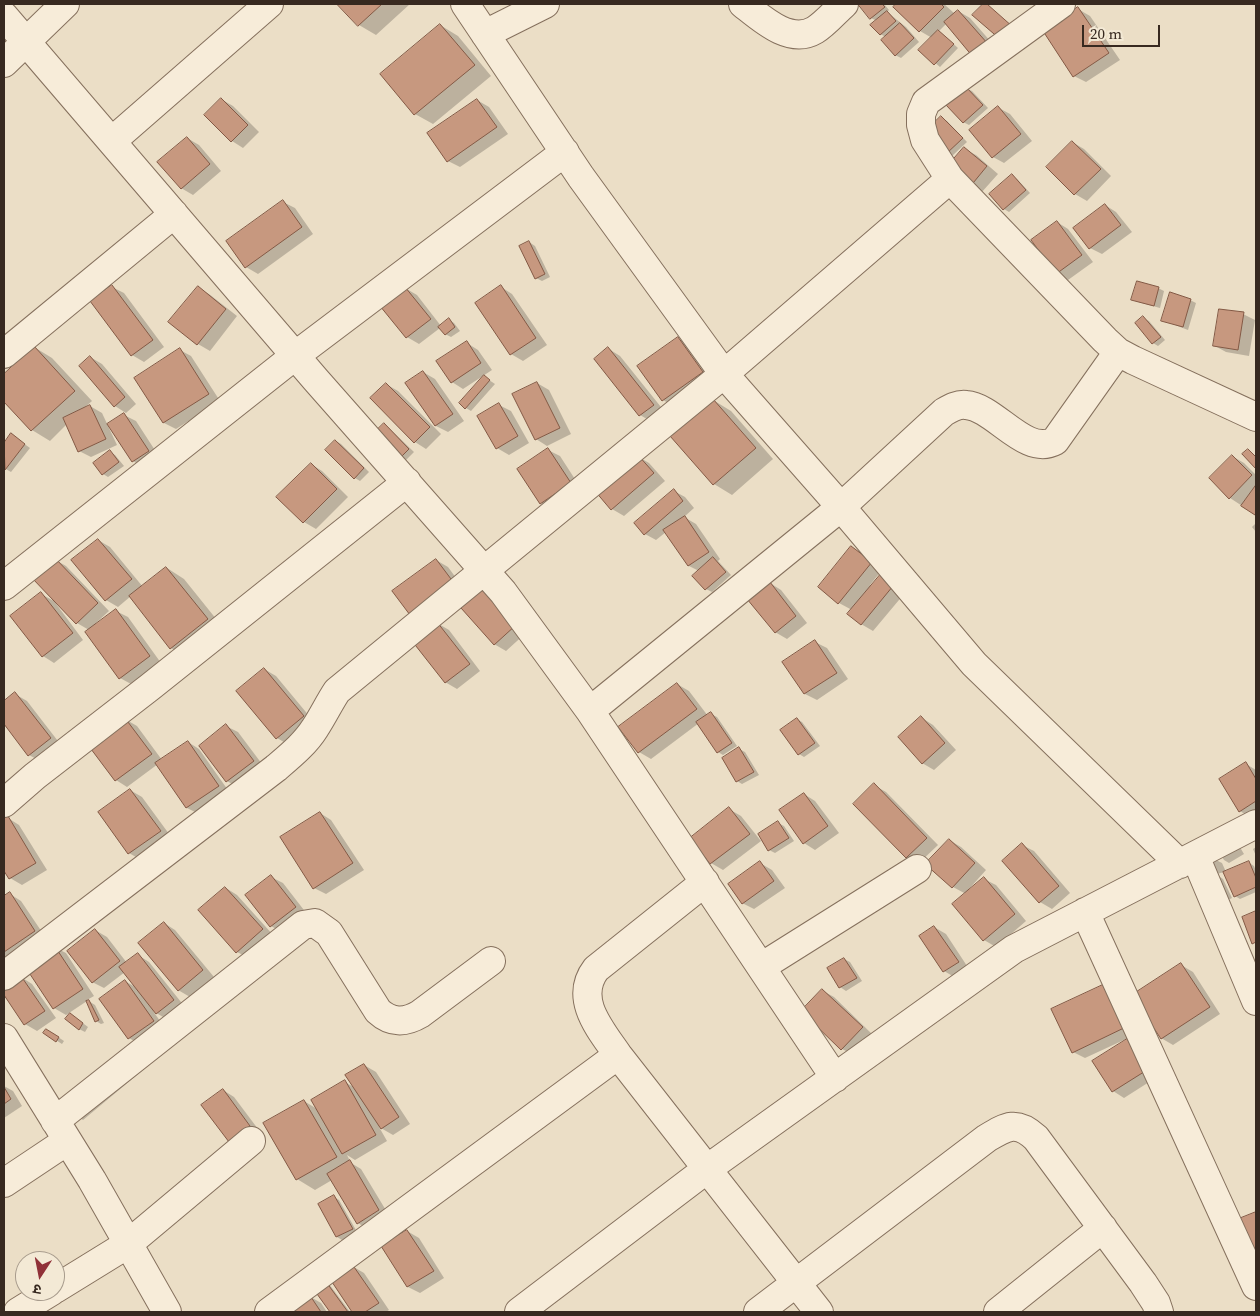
<!DOCTYPE html>
<html>
<head>
<meta charset="utf-8">
<style>
  body { margin:0 }
  #map { position:relative; width:1260px; height:1316px; overflow:hidden; background:#ebdec6; font-family:"Source Serif 4","Noto Sans Devanagari",serif }
  canvas { display:block }
  .frame { position:absolute; inset:0; border:5px solid #372920; pointer-events:none }
  .north { position:absolute; left:15px; top:1251px; width:50px; height:50px; box-sizing:border-box; background:#f3e9d5; border:1px solid #a89c8d; border-radius:50%; rotate:191deg; font-size:14px; font-weight:700; line-height:20px; text-align:center; color:#372920 }
  .north::after { content:''; display:block; margin:auto; width:18px; height:22px; background:#903138; clip-path:polygon(50% 0,100% 100%,50% 72%,0 100%) }
  .scale { position:absolute; left:1082px; top:25px; width:78px; height:22px; box-sizing:border-box; border:2px solid #372920; border-top:0; padding-left:6px; font-size:15px; line-height:18px; white-space:nowrap; color:#372920; -webkit-text-stroke:4px #f3e9d5; paint-order:stroke }
</style>
</head>
<body>
<div id="map">
<canvas width="1260" height="1316"></canvas>
<div class="frame"></div>
<div class="north">उ</div>
<div class="scale">20 m</div>
</div>
<script>
const c = document.querySelector('canvas').getContext('2d');
c.lineJoin = 'round';
function fill(path, color) { c.fillStyle = color; c.fill(path, 'evenodd'); }
function stroke(path, color, width, dash) { c.strokeStyle = color; c.lineWidth = width; c.lineCap = dash ? 'butt' : 'round'; c.setLineDash(dash || []); c.stroke(path); }
fill(new Path2D(`
  M339,4h71l-34,31 -17,-10z
  M860,4h24l5,6 -2,2 19,15 13,15 -18,16 -6,-3 -9,-18 -6,-3 -3,-13 -6,-3z
  M897,4h47l11,10 3,-3 12,7 29,33 -53,-27 -7,7 19,17 -18,19 -20,-17 12,-12 -12,-7 -25,-24z
  M1078,9l12,7 30,44 -34,22 -12,-6z
  M440,25l18,11 33,40 -58,48 -18,-10z
  M966,88l6,3 16,17 -19,17 -6,-3z
  M221,99l12,7 26,26 -16,16 -11,-7z
  M477,100l12,7 19,27 -48,33 -12,-6z
  M999,108l11,6 22,27 -28,22 -11,-6z
  M942,118l5,3 20,21 -15,14 -5,-3z
  M187,138l12,7 22,26 -28,24 -12,-7z
  M1072,142l12,7 27,27 -24,25 -12,-7 -28,-27z
  M964,149l12,6 22,19 -17,19 -11,-6z
  M1012,176l5,3 13,14 -21,19 -5,-3z
  M283,202l12,6 18,26 -55,40 -12,-7z
  M1105,205l11,7 16,20 -30,22 -12,-6z
  M1057,222l11,7 25,33 -25,18 -11,-7z
  M529,242l6,4 15,31 -8,4 -6,-3z
  M112,287l12,6 40,54 -20,15 -12,-7z
  M501,287l11,7 35,51 -24,16 -12,-7z
  M198,288l11,6 28,22 -27,35 -12,-7 -28,-22z
  M405,288l12,7 24,31 8,-6 5,3 6,8 -9,6 -6,-3 -5,-6 -21,16 -12,-7 -25,-31z
  M1158,288l6,3 -4,17 -22,-6 -5,-3z
  M1190,300l6,3 -8,27 -26,-10z
  M1243,314l12,6 -6,36 -23,-4 -11,-6z
  M1143,318l6,3 16,19 -7,6 -5,-3z
  M678,338l12,7 24,34 -39,28 -12,-7 -24,-34z
  M467,343l11,7 14,20 -29,19 -11,-7z
  M34,347l18,11 40,43 -8,7 6,-2 12,7 15,32 -26,12 -12,-6 -12,-27 -17,17 -18,-11 -28,-30v-25z
  M609,349l11,7 45,56 -13,10 -12,-7 -44,-56z
  M180,350l11,6 29,45 -44,28 -12,-6 -29,-45z
  M90,357l12,7 34,40 -10,9 -11,-7z
  M423,372l12,7 29,42 -16,11 -12,-6 -29,-43z
  M489,380l6,4 -24,27 -5,-3z
  M537,383l12,7 22,44 -24,12 -11,-7z
  M386,384l12,7 43,43 -15,15 -11,-7z
  M713,400l18,11 42,48 -41,36 -18,-11 -42,-48z
  M499,405l12,6 18,32 -20,12 -12,-7z
  M124,415l12,6 24,37 -16,10 -11,-7z
  M384,425l5,3 25,24 -9,9 -5,-3z
  M12,435l18,13 -19,24 -7,-4v-23z
  M336,441l5,3 28,28 -9,9 -5,-3 -28,-28z
  M548,450l12,6 22,34 -30,20 -11,-7z
  M110,452l5,3 9,11 -16,11 -5,-3z
  M637,456l12,7 16,18 -41,35 -12,-7 -15,-18z
  M1232,456l12,7 12,12v40l-26,-17z
  M311,464l11,7 26,26 -32,32 -12,-7 -26,-25z
  M674,491l11,6 9,11 -10,9 12,7 24,35 -2,2 13,14 -19,17 -6,-3 -12,-13 5,-5 -10,-5 -23,-34 -10,8 -11,-6z
  M1256,523v9l-4,-5z
  M98,540l12,7 33,40 24,-19 17,11 41,51 -36,28 -18,-10 -40,-52 -13,11 -12,-7z
  M852,547l11,7 19,16 -12,15 2,1 20,-3 12,11 -31,37 -12,-7 -9,-14 -13,-7z
  M54,559l12,7 43,45 -13,12 1,1 19,-13 12,6 33,46 -30,21 -11,-6 -31,-48 -12,-7 -43,-45z
  M436,560l12,7 17,23 -43,31z
  M770,583l11,7 26,33 -20,16 -12,-7z
  M484,590l43,42 -21,19 -12,-7z
  M41,594l13,7 29,39 -29,23 -11,-7z
  M437,623l12,7 31,41 -23,18 -12,-7z
  M815,642l12,6 21,31 -31,21 -12,-6 -21,-32z
  M264,669l12,7 39,47 -26,22 -12,-7z
  M677,684l12,7 19,25 3,-2 6,3 20,29 -14,9 -5,-3 -19,-29 -48,36 -12,-7 -19,-25z
  M15,694l12,7 34,44 -21,16 -11,-6 -25,-33v-19z
  M922,718l11,7 23,25 -22,20 -12,-7z
  M125,719l12,7 25,34 26,-18 11,7 31,44 -31,21 -12,-6 -29,-44 -31,23 -11,-7z
  M797,719l5,3 18,24 -16,11 -5,-3z
  M226,726l12,6 27,36 -26,20 -12,-7z
  M739,749l6,3 14,23 -17,9 -5,-3z
  M1246,764l10,6v45l-5,3 -11,-7z
  M874,785l12,7 52,53 -20,19 -11,-7 -52,-53z
  M130,790l12,7 30,41 -31,22 -12,-7z
  M804,794l11,7 24,32 -24,17 -11,-7z
  M729,809l12,7 20,25 -38,29 -12,-7 -20,-25z
  M320,813l11,7 33,50 -38,24 -12,-6z
  M8,818l11,7 28,45 -25,15 -12,-7 -6,-10v-48z
  M778,823l6,3 10,15 -19,12 -6,-3z
  M949,840l12,7 25,23 -17,19 1,1 14,-11 12,6 30,36 -30,26 -12,-7 -30,-36 12,-10 -13,-7 -26,-24z
  M1238,844l6,10 -15,9 -5,-3 -6,-10z
  M1022,845l12,6 36,42 -18,16 -12,-7 -36,-41z
  M1256,847v9l-3,-7z
  M1216,860l6,3 4,9 22,-10 6,4 2,5v21l-16,7 -5,-3 -11,-24 -7,2 -9,-11z
  M760,863l12,7 13,18 -31,21 -12,-6z
  M1217,875l6,4 9,19 -8,4z
  M271,877l12,6 24,31 -24,19 -12,-7z
  M226,888l11,7 37,41 -25,22 -12,-6z
  M10,894l11,7 25,37 -42,28v-68z
  M164,923l11,7 39,47 -24,20 -12,-7z
  M934,927l12,7 23,35 -13,9 -12,-7 -23,-35z
  M95,930l12,7 20,26 11,-8 11,7 36,45 -17,13 -15,-9 12,17 -24,17 -12,-7 -28,-39 24,-18 12,7 -12,-16 -21,16 -12,-6z
  M54,947l12,6 28,43 -7,4 8,5 9,18 -3,1 -5,-3 -9,-20 -21,14 -12,-7z
  M844,959l6,3 12,19 -16,10 -6,-4 -11,-18z
  M1181,965l12,7 27,42 -47,31 -12,-7z
  M21,977l11,7 24,34 -19,13 -12,-7 -21,-31v-5z
  M1107,984l32,49 -54,25 -12,-6z
  M823,991l11,6 39,38 -19,20 -12,-6z
  M76,1018l12,9 -3,5 -6,-3z
  M45,1033h7l12,8 -2,3z
  M1127,1041l12,7 18,29 -33,21 -11,-7z
  M364,1065l12,7 34,52 -17,11 -14,-8 8,14 -32,19 -8,-5 4,8 10,6 29,48 -21,13 -11,-7 -26,-43 -17,10 -18,-11 -32,-55 39,-23 13,8 28,-27 10,6z
  M139,1067l4,3 -60,50 -5,-4z
  M4,1086l9,5 9,15 -18,12z
  M223,1090l11,7 27,36 -20,14z
  M334,1197l5,3 18,32 -15,8 -5,-3z
  M407,1231l12,7 25,40 -24,15 -12,-6 -25,-41z
  M352,1266l12,7 25,37 -3,2h-32l-22,-32z
  M329,1284l21,28h-18l-18,-25z
  M309,1296l12,7 6,9h-33l-3,-4z`), '#0003');
const building = new Path2D(`
  M337,4h45l-24,22z
  M858,4h24l3,3 -15,12z
  M896,4h45l3,3 -25,25 -26,-25z
  M983,4h4l26,23 -12,13 -29,-25z
  M1078,7l31,46 -36,24 -30,-46z
  M958,10l30,34 -15,13 -29,-35z
  M887,11l9,10 -16,14 -10,-10z
  M900,23l14,15 -19,18 -14,-16z
  M440,24l35,41 -61,50 -34,-41z
  M938,30l16,14 -20,21 -16,-15z
  M966,87l17,18 -20,18 -17,-18z
  M221,98l27,27 -17,17 -27,-27z
  M477,99l20,28 -50,35 -20,-29z
  M998,106l23,28 -29,24 -23,-28z
  M941,116l22,22 -17,16 -21,-22z
  M187,137l23,27 -29,25 -24,-27z
  M1072,141l29,28 -27,26 -28,-28z
  M964,147l23,19 -18,22 -23,-20z
  M1012,174l14,16 -23,20 -14,-16z
  M283,200l19,27 -57,41 -19,-27z
  M1105,204l16,21 -32,24 -16,-21z
  M1057,221l25,34 -26,19 -25,-34z
  M529,241l16,33 -10,5 -16,-33z
  M1137,281l22,6 -5,19 -23,-6z
  M112,285l41,55 -22,16 -41,-55z
  M501,285l35,53 -26,17 -35,-52z
  M198,286l28,23 -29,36 -29,-23z
  M405,287l26,32 -25,19 -26,-32z
  M1170,292l21,7 -8,28 -22,-6z
  M1219,309l25,3 -6,38 -25,-4z
  M1143,316l18,21 -9,7 -17,-21z
  M449,318l6,9 -10,8 -7,-8z
  M678,337l25,35 -41,29 -25,-35z
  M467,341l14,22 -30,20 -15,-22z
  M34,346l41,45 -44,40 -27,-29v-28z
  M608,347l46,58 -15,11 -45,-57z
  M180,348l29,46 -46,29 -29,-45z
  M90,356l35,41 -11,10 -35,-41z
  M423,371l30,43 -18,12 -30,-43z
  M484,375l6,5 -25,29 -6,-6z
  M537,382l23,46 -25,12 -23,-46z
  M386,383l44,44 -16,16 -44,-45z
  M713,399l43,49 -43,37 -43,-49z
  M499,403l19,33 -22,13 -19,-33z
  M90,405l16,34 -28,13 -15,-34z
  M124,413l25,38 -17,11 -25,-38z
  M384,423l25,26 -10,10 -25,-26z
  M11,433l14,11 -20,26 -1,-27z
  M335,440l29,28 -10,11 -29,-29z
  M548,448l23,35 -31,21 -23,-35z
  M1248,449l8,8v12l-14,-15z
  M110,450l9,12 -17,13 -9,-12z
  M637,454l17,19 -43,37 -16,-19z
  M1232,455l20,20 -23,24 -20,-21z
  M311,463l26,26 -34,34 -27,-26z
  M1256,485v28l-1,2 -14,-9z
  M674,489l9,12 -39,34 -10,-12z
  M685,516l24,36 -21,14 -25,-36z
  M98,539l34,40 -27,22 -34,-41z
  M851,546l21,16 -34,42 -20,-17z
  M54,557l44,46 -22,21 -44,-46z
  M713,557l13,15 -21,18 -13,-14z
  M436,559l18,24 -44,32 -18,-24z
  M166,567l42,52 -38,30 -41,-53z
  M880,575l13,11 -32,39 -14,-11z
  M770,582l26,34 -21,17 -28,-34z
  M483,588l33,37 -22,20 -33,-37z
  M41,592l32,41 -31,24 -32,-41z
  M116,609l34,47 -31,23 -34,-47z
  M437,622l33,42 -25,19 -33,-42z
  M815,640l22,33 -33,21 -22,-32z
  M264,668l40,48 -28,23 -40,-48z
  M677,683l20,26 -59,44 -20,-26z
  M15,692l36,46 -23,18 -24,-32v-23z
  M711,712l21,31 -15,10 -21,-31z
  M921,716l24,27 -23,21 -24,-27z
  M125,718l27,36 -37,27 -27,-36z
  M797,718l18,25 -17,12 -18,-25z
  M226,724l28,37 -28,21 -27,-36z
  M188,741l31,45 -33,22 -31,-45z
  M739,747l15,25 -18,10 -14,-24z
  M1246,762l10,17v22l-17,11 -20,-33z
  M874,783l53,55 -21,20 -53,-54z
  M130,789l31,42 -33,23 -30,-42z
  M804,793l24,33 -25,18 -24,-34z
  M729,807l21,27 -40,30 -20,-26z
  M320,812l33,51 -40,26 -33,-52z
  M8,816l28,47 -27,16 -5,-8v-52z
  M778,821l11,17 -21,13 -10,-17z
  M949,839l26,24 -23,25 -27,-24z
  M1022,843l37,43 -20,17 -37,-42z
  M760,861l14,20 -32,23 -14,-20z
  M1249,861l7,17v9l-22,10 -11,-25z
  M271,875l25,32 -26,20 -25,-32z
  M984,877l31,37 -32,27 -31,-37z
  M225,887l38,42 -27,24 -38,-43z
  M10,892l25,39 -31,21v-56z
  M1256,911v31l-4,2 -10,-27z
  M164,922l39,48 -25,21 -40,-48z
  M934,926l25,36 -16,10 -24,-36z
  M95,929l25,32 -28,22 -25,-32z
  M54,945l29,44 -30,20 -29,-44z
  M138,953l36,47 -18,14 -37,-47z
  M844,958l13,20 -18,10 -12,-20z
  M1181,963l29,44 -49,32 -29,-44z
  M21,976l24,35 -21,14 -20,-30v-8z
  M125,980l29,41 -26,18 -29,-40z
  M1107,983l21,43 -56,27 -21,-44z
  M822,989l41,38 -22,23 -40,-39z
  M89,1000l10,20 -4,2 -9,-21z
  M70,1013l13,10 -4,7 -14,-11z
  M46,1029l13,8 -3,5 -13,-9z
  M1127,1039l20,31 -35,22 -20,-31z
  M364,1064l35,53 -18,12 -36,-54z
  M345,1080l31,55 -34,19 -31,-54z
  M4,1087l7,12 -7,5z
  M223,1089l27,37 -21,16 -28,-37z
  M304,1100l33,57 -41,23 -33,-57z
  M350,1160l29,50 -22,14 -30,-50z
  M334,1195l19,34 -17,8 -18,-33z
  M1256,1212v53l-20,-45z
  M407,1230l27,41 -27,16 -26,-41z
  M352,1264l27,39 -14,9h-13l-22,-33z
  M324,1279l24,33h-18l-18,-25z
  M309,1294l12,18h-28l-4,-5z`);
fill(building, '#c7987f');
stroke(building, '#835945', 1);
const minor = new Path2D(`
  M465,4l116,173 143,197 117,133 133,157 206,200
  M743,4c19,15 47,41 72,26 10,-6 20,-18 29,-26
  M1061,4l-135,98 -5,12v11l4,15 25,39 155,161 13,12 15,8 123,57
  M4,16l312,364 187,212 87,119 245,367
  M485,34l60,-30
  M4,63l61,-59
  M112,141l157,-137
  M4,354l170,-140
  M4,586l292,-231 269,-203
  M590,711l251,-204 103,-95c7,-4 14,-8 22,-7 29,2 59,52 89,36l63,-89
  M4,803l31,-27 115,-89 257,-205
  M1195,856l61,145
  M705,882l-109,87c-23,30 5,61 22,86l201,257
  M1085,912l171,374
  M761,967l156,-98
  M4,976l272,-208c14,-12 29,-24 39,-40 8,-12 14,-25 22,-37l387,-317 226,-195
  M4,1038l88,142 75,132
  M55,1121l248,-196 12,-2 14,10 49,78c13,12 27,12 42,3l71,-53
  M4,1183l63,-42
  M55,1289l73,-45 123,-103
  M18,1312l34,-21
  M269,1312l349,-257
  M519,1312l188,-143 307,-220 242,-125
  M758,1312l229,-174c20,-12 30,-18 49,0l107,145 13,20 3,9
  M998,1312l105,-84`);
stroke(minor, '#85705d', 30);
stroke(minor, '#f7ecd9', 28);
</script>
</body>
</html>
